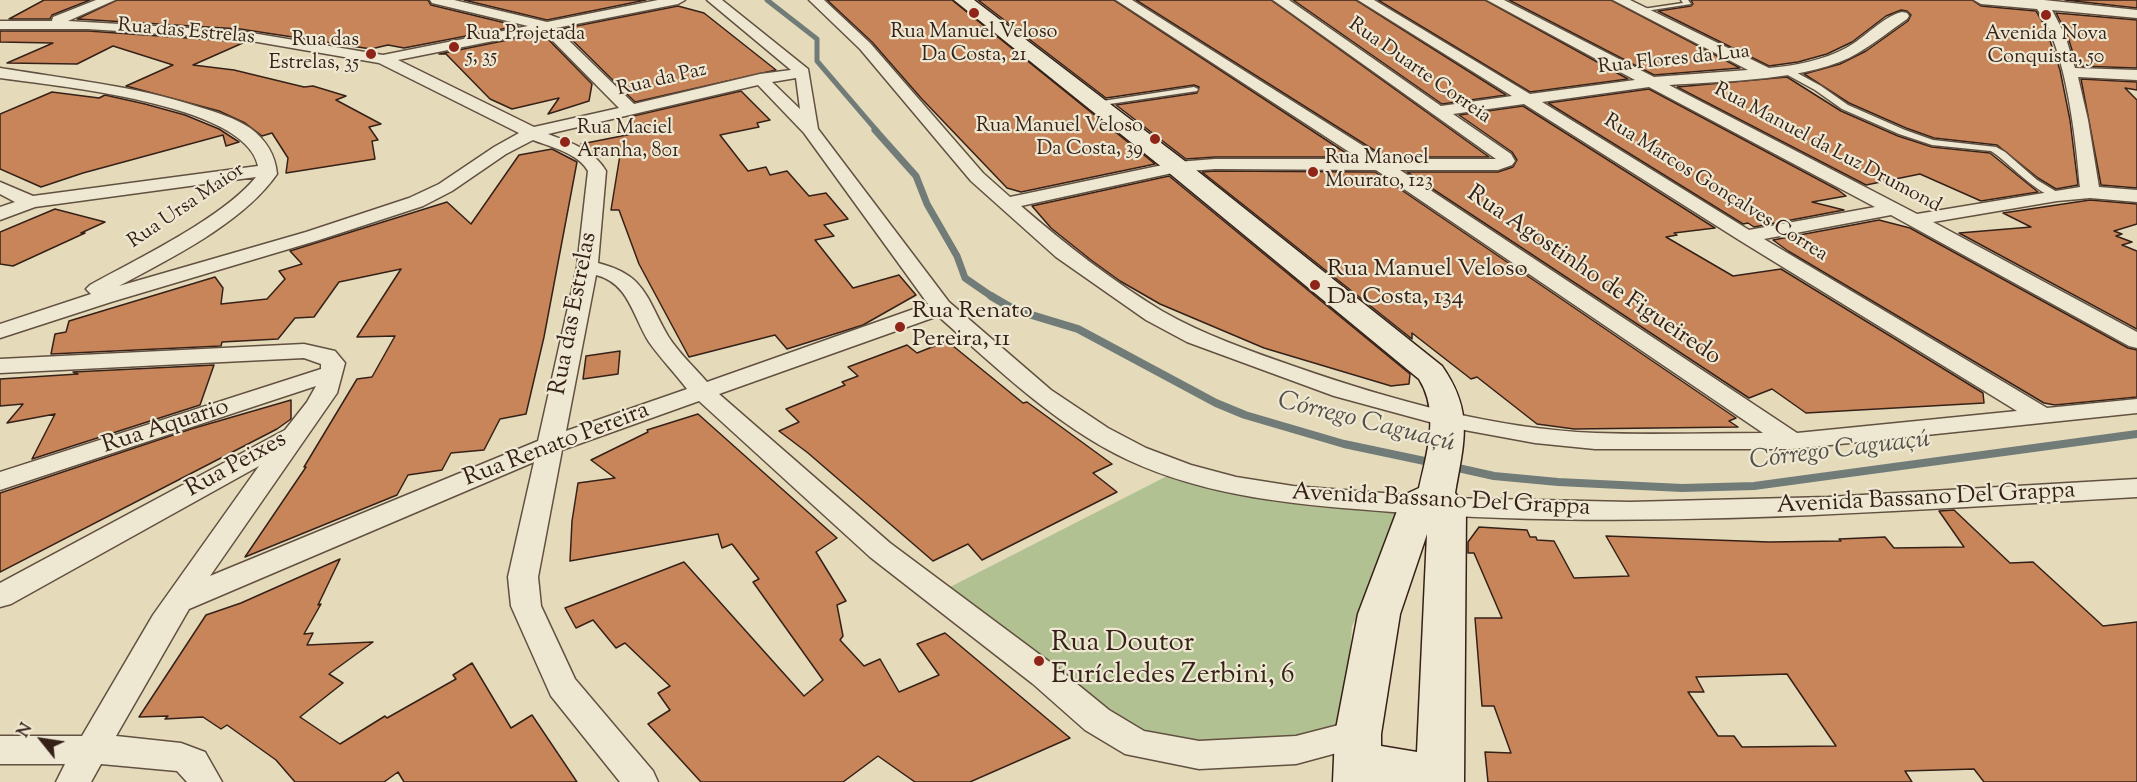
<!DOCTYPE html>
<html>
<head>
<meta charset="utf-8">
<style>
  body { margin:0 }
  #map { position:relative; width:2137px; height:782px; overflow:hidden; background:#e5dbba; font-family:"Sorts Mill Goudy",serif }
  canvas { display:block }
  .north { position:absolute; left:12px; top:710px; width:60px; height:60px; -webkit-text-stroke:4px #eee8d2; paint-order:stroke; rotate:300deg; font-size:16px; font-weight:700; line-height:24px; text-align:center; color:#362119 }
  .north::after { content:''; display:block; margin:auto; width:21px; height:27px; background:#362119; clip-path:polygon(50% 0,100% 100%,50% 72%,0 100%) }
</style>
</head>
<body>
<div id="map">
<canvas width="2137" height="782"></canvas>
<div class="north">N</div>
</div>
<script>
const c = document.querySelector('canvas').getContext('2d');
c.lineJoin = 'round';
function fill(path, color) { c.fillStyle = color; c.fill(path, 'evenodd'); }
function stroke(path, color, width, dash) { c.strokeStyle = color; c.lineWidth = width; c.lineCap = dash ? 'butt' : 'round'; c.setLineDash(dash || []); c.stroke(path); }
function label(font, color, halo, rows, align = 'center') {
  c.font = font + ' "Sorts Mill Goudy",serif'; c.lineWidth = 4.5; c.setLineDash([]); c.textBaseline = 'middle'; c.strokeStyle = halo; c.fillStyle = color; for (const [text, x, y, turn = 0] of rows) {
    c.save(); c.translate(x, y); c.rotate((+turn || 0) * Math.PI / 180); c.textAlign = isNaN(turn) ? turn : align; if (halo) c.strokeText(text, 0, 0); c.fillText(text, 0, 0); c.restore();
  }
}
fill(new Path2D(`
  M1173,473l239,32 -60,121 -7,102 -64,15h-120l-69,-33 -144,-122z`), '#b2c191');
stroke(new Path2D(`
  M767,0l50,39v22l60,70`), '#717c79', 5);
stroke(new Path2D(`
  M875,130l41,46 11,28 30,52 8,22 29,20`), '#717c79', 7);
stroke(new Path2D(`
  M991,296l24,14 63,19 138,74 29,12 99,29 90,19
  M1449,466l45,10 64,6 124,6 72,-2 383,-52`), '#717c79', 8);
const building = new Path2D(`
  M44,0h46l-38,15 -2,4h-41z
  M117,0h311l3,5 87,21 -114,22 -16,-3 -17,4 -131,-20 -163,-10z
  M464,0h182l-99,20z
  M827,0h125l203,164 -134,28 -14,-4 -86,-90 -49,-56z
  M978,0h136l238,157h-137l-29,2 -70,-54 81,-12 2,-6 -5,-2 -88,13z
  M1136,0h135l218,157h-104z
  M1293,0h63l150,95 -64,9z
  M1378,0h107l143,79 -98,13z
  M1509,0h102l129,68 -86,7z
  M1691,0h281l9,6 55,5 9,15 15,44 10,50 8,65 -22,4 -18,-11 -41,-33 -63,-7 -28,-10 -57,-25 -45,-29 36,-10 26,-13 42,-30 3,-6 -4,-4 -6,-1 -15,6 -34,26 -25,12 -29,8 -29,4 -111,-55 33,-5 2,-2z
  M2065,0h72v8z
  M678,6l26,7 72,57 -141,32 -74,-73z
  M2056,13l81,7v48l-60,-2 -10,-32z
  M0,31h88l157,11 -52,23 41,5 70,17 9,-1 33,10 -10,4 45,24 -12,3 9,13 -6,1 3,18 -89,14 2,-15 -16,-25 -10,3 -17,-13 -26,-12 -93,-25 47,-21 -60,-19 -36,18 -70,-1 46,-20 -53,-1z
  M542,33l50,51 -3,17 -41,13 11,-16 -47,11 -22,-10 -44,-45h-7z
  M1787,77l54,34 57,25 34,11 58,6 48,39 -57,9 -61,-27 -54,11 -189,-98z
  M2081,79l56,3v8l-12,-2 12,12v88l-36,-3z
  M1649,89l189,101 8,6 -34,6 32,8 -90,17 -6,-4 -5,1 -195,-121z
  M741,91l29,29 -13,3 2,4 -39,8 28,36 18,-4 4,8 17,-4 22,25 17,-3 22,26 -24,6 10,11 -19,4 38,48 46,-13 17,20 -53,30 -76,24 -12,-14 -86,22 -50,-93 -20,-54h-8l9,-55 -22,2 -17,-13 56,-11 -8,-16z
  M52,92l47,6 6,-3 40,9 40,11 34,14 20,13 -13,4 -3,-11 -140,38 -42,14 -41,-18v-55z
  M1523,106l192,122 -41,5 3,2 -11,2 67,39 48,-7 202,124 1,10 -178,10 -34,-24 -23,9 -342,-226h91l15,-5 4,-7 -5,-8 -53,-37z
  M552,149l25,13 -33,175 -18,77 -26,5 -16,31 -33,3 -9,17 -34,5 -11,20 -152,62 61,-90h-2l53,-88 15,-2 23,-41 -38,1 44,-68 -62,13 -25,35 -19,1 -17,21 -56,3 -1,4 -170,8 4,-20 11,-2 3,-11 146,-44 8,11 -2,16 46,-5 18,-20 -6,-8 23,-7 -12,-13 157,-49 24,22 48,-69z
  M1215,171l160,1 361,246 -7,3 9,6 -164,2 -37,-5 -60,-47 -6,2 -59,-46v6l-210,-167z
  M1169,176l241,198 -1,10 -18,2 -127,-38 -104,-44 -40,-23 -29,-21 -40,-32 -19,-22z
  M2090,200l47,4v20l-23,7 8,3 -6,2 16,6 -10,3 15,6v78l-178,-96 72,-6 -28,-14z
  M55,209l50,13 -24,11h4l-72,33 -13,-2v-32z
  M1879,220l31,8 218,120 9,2v47l-82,8 -11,-2 -256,-152 -15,-11z
  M947,341l76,62 4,-1 85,62 -19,9 24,19 -135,68 -14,-16 -35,17 -125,-108 -29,-22 20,-9 -13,-13 59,-24 -3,-3 16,-6 -10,-9 59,-22 10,8z
  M620,351l-2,23 -35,5 3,-23z
  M214,365l-14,40 -168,54 23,-45 -48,9 16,-19 -23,2v-27l78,-5 -5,-2z
  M291,400v19l-14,10 -277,143v-79l191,-64z
  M698,414l139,124 -21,14 30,49 -9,4 6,31 -3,4 24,26 16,-7 19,33 40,-17 -22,-31 28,-11 125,105 -100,44h-55l-37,-26 -35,26h-142l-53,-58 22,-14 -12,-17 12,-7 -45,-43 -9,5 -23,-28 -17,8 -11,-20 119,-46 120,134 19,-16 -70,-98 6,-3 -27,-35 -10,4 -4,-14 -148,27 2,-40 6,-38 37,-5 -24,-18 57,-28 -1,-2z
  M1954,510l56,53 23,-1 70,64 34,-4v160h-153l-10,-13 -69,2 7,11h-424l-3,-30 26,1 -17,-47h-12l-7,-88h27l-28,-65h-6v-11l11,-15 48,3 3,7h6l1,3 17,1 20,37 55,-2 -23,-40 163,6 72,-1 -2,-2 46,-2 9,11 70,-1 -25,-36zM1787,674l49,72 -94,1 -8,-11h-16l-30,-44h16l-8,-15z
  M340,559l-22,46 3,-1 -17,30 9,-1 -6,12 66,-3 -44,32 14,9 -43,34 40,27 45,-28 2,2 69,-39 -3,-4 19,-12 39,65 21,-13 45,67h-173l-6,-10 -14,10h-89l-19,-22 -49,-35 -6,4 -18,-12 -38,2 3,-3 -29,1 67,-102 35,-12z`);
fill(building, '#c78559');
stroke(building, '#362119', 1.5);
const lane = new Path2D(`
  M1681,0h7l3,4 -52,8 -3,-2 47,-7z
  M1784,69h6l31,17 27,19 57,25 28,10 63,7 9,5 32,28 25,15 -2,2c-20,2 -51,-35 -69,-46l-59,-6 -33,-11 -57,-25 -27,-19 -31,-17z
  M1194,87l4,2 -1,2 -101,15 -4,-2 4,-2z`);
const street = new Path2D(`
  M96,0h19l-47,21 172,10 143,24 145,-29 -96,-23 -2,-3h24l93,22 111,-22h27l-7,4 -122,24 78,76 126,-30 31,-4 -84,-70h15l86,69 10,60 131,173 102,88 57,38 38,20 45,17 45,12 57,9 154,12 183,4 198,-5 309,-18v18c-247,14 -496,34 -744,15 -90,-7 -181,-13 -265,-52 -72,-34 -131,-92 -190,-144l-219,78 171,149 165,123 54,44 35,21 55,10 97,-5 62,-16 12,4 5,10 -5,10 -74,20 -97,5 -74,-15 -40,-24 -52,-46 -163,-127 -171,-156 -137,49 -24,127 3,29 34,73 78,92 5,11h-38l-69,-86 -40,-90 -3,-29 26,-115 -345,147 -73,127 65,7 24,9 17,30h-35l-10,-11 -76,-7 -10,18h-35l9,-18h-65v-28h82l71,-121 106,-149 -248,138 -11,3v-24l285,-153 22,-28 9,-16 -316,104v-18l321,-103v-5l-17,-6 -304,15v-14l304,-15 31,7 10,12 -8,30 -127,183 328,-135 39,-174 11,-96c-10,-18 -37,-24 -55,-31l-27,14 -54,37 -29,15 -104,34 -208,62 -111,36v-14l91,-30 -5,-5 4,-4c47,-26 133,-67 166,-108l-221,30 -35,13v-13l15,-5 -15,-8v-12l33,14 225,-30c-12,-63 -203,-80 -258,-88v-10c67,11 135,18 199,39 17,5 36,11 51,21 16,12 25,26 27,46 -34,49 -106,84 -158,112l187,-54 103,-34 30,-14 55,-37 25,-14 -140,-70 -139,-24 -152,-10h-88v-8h52l1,-4zM543,31l76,77 -85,19 -136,-67zM796,78l4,31 -28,-27zM758,85l46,48 124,171 -221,78c-13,-15 -29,-30 -39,-46 -22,-38 -22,-61 -70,-73l8,-92c-13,-22 -35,-28 -58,-37zM596,275c33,8 37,42 53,67 11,16 26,31 38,47l-121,42z
  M809,0h15l46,43 113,130 27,24 167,-35 38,-3h145l-244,-159h16l252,159h112l-223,-159h16l152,106 71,-10 -154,-96h16l156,94 105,-14 -148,-80h17l150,77 94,-7 -135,-70h17l139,68c25,-2 55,-8 77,-20 19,-10 36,-31 56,-36l5,1 2,3 -2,3c-16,11 -32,24 -49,34 -46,28 -135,28 -189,32l248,129 163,-27c-4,-47 -14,-141 -43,-178l-56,-5 -7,-4h70l93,10v8l-85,-8 13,25 10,33 62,2v10l-59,-3 10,43 11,67 38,3v12l-47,-4 -33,3 -124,21 204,110v16l-8,-2 -238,-131 -127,24 283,169 90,-9v14l-345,36h-197l-60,-6 -87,-16 -114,-31 -147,-54 -41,-22 -90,-63 -85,-76 -111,-132zM1649,87l226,120 -126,23 -207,-128zM1524,104l215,136 278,171 -220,22 -397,-263h98l14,-5 3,-4 -4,-7 -58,-40zM1215,169l161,1 387,263c-56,0 -112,2 -167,0 -102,-4 -205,-33 -300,-66 -46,-16 -92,-32 -134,-56 -50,-30 -97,-67 -141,-105l156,-34z`);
const secondary = new Path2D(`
  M954,0h20l212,162 256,204c32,46 22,75 13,127l11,14 -2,275h-131l2,-48 23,-120 42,-111 6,-9 13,-6c8,-35 21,-76 0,-109l-251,-207zM1427,534l-10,218 -36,-6v-12l19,-120z`);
stroke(lane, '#625041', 3);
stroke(street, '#625041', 3);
stroke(secondary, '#362119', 3);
fill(lane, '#eee8d2');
fill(street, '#eee8d2');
fill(secondary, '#eee8d2');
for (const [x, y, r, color] of [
  [974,13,6,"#8f2418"],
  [2046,15,6,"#8f2418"],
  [454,47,6,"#8f2418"],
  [371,54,6,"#8f2418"],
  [1155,139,6,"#8f2418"],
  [565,142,6,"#8f2418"],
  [1313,172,6,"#8f2418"],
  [1315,285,6,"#8f2418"],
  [900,327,6,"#8f2418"],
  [1039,661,6,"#8f2418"]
]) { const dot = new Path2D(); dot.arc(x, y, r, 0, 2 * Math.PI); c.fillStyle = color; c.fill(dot); stroke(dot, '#eee8d2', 2); }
label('20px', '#362119', '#eee8d2', [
  ["Rua das Estrelas",186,33,5],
  ["Rua Flores da Lua",1674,61,-6],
  ["Rua Duarte Correia",1419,72,35],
  ["Rua da Paz",662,81,-13],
  ["Rua Manuel da Luz Drumond",1827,149,28],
  ["Rua Marcos Gonçalves Correa",1715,189,32],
  ["Rua Ursa Maior",187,207,-34]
]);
label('20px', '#362119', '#eee8d2', [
  ["Rua Manuel Veloso",974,34,"center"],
  ["Da Costa, 21",974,57,"center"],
  ["Rua Projetada",466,36],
  ["5, 35",466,59],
  ["Avenida Nova",2046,36,"center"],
  ["Conquista, 50",2046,59,"center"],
  ["Rua das",359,42,"right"],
  ["Estrelas, 35",359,65,"right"],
  ["Rua Manuel Veloso",1143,128,"right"],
  ["Da Costa, 39",1143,151,"right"],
  ["Rua Maciel",577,130],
  ["Aranha, 801",577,153],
  ["Rua Manoel",1325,160],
  ["Mourato, 123",1325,183]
], 'left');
label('24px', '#362119', '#eee8d2', [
  ["Rua Manuel Veloso",1327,271],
  ["Da Costa, 134",1327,299],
  ["Rua Renato",912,313],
  ["Pereira, 11",912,341]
], 'left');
label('24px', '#362119', '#eee8d2', [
  ["Rua Agostinho de Figueiredo",1593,277,34],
  ["Rua das Estrelas",575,314,-79],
  ["Rua Aquario",166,428,-18],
  ["Rua Renato Pereira",557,446,-21],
  ["Rua Peixes",237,466,-29],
  ["Avenida Bassano Del Grappa",1926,500,-3],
  ["Avenida Bassano Del Grappa",1441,502,3]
]);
label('italic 26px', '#544f49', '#eee8d2', [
  ["Córrego Caguaçú",1366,424,14],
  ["Córrego Caguaçú",1840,452,-7]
]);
label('28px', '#362119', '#eee8d2', [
  ["Rua Doutor",1051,645],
  ["Eurícledes Zerbini, 6",1051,677]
], 'left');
</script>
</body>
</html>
